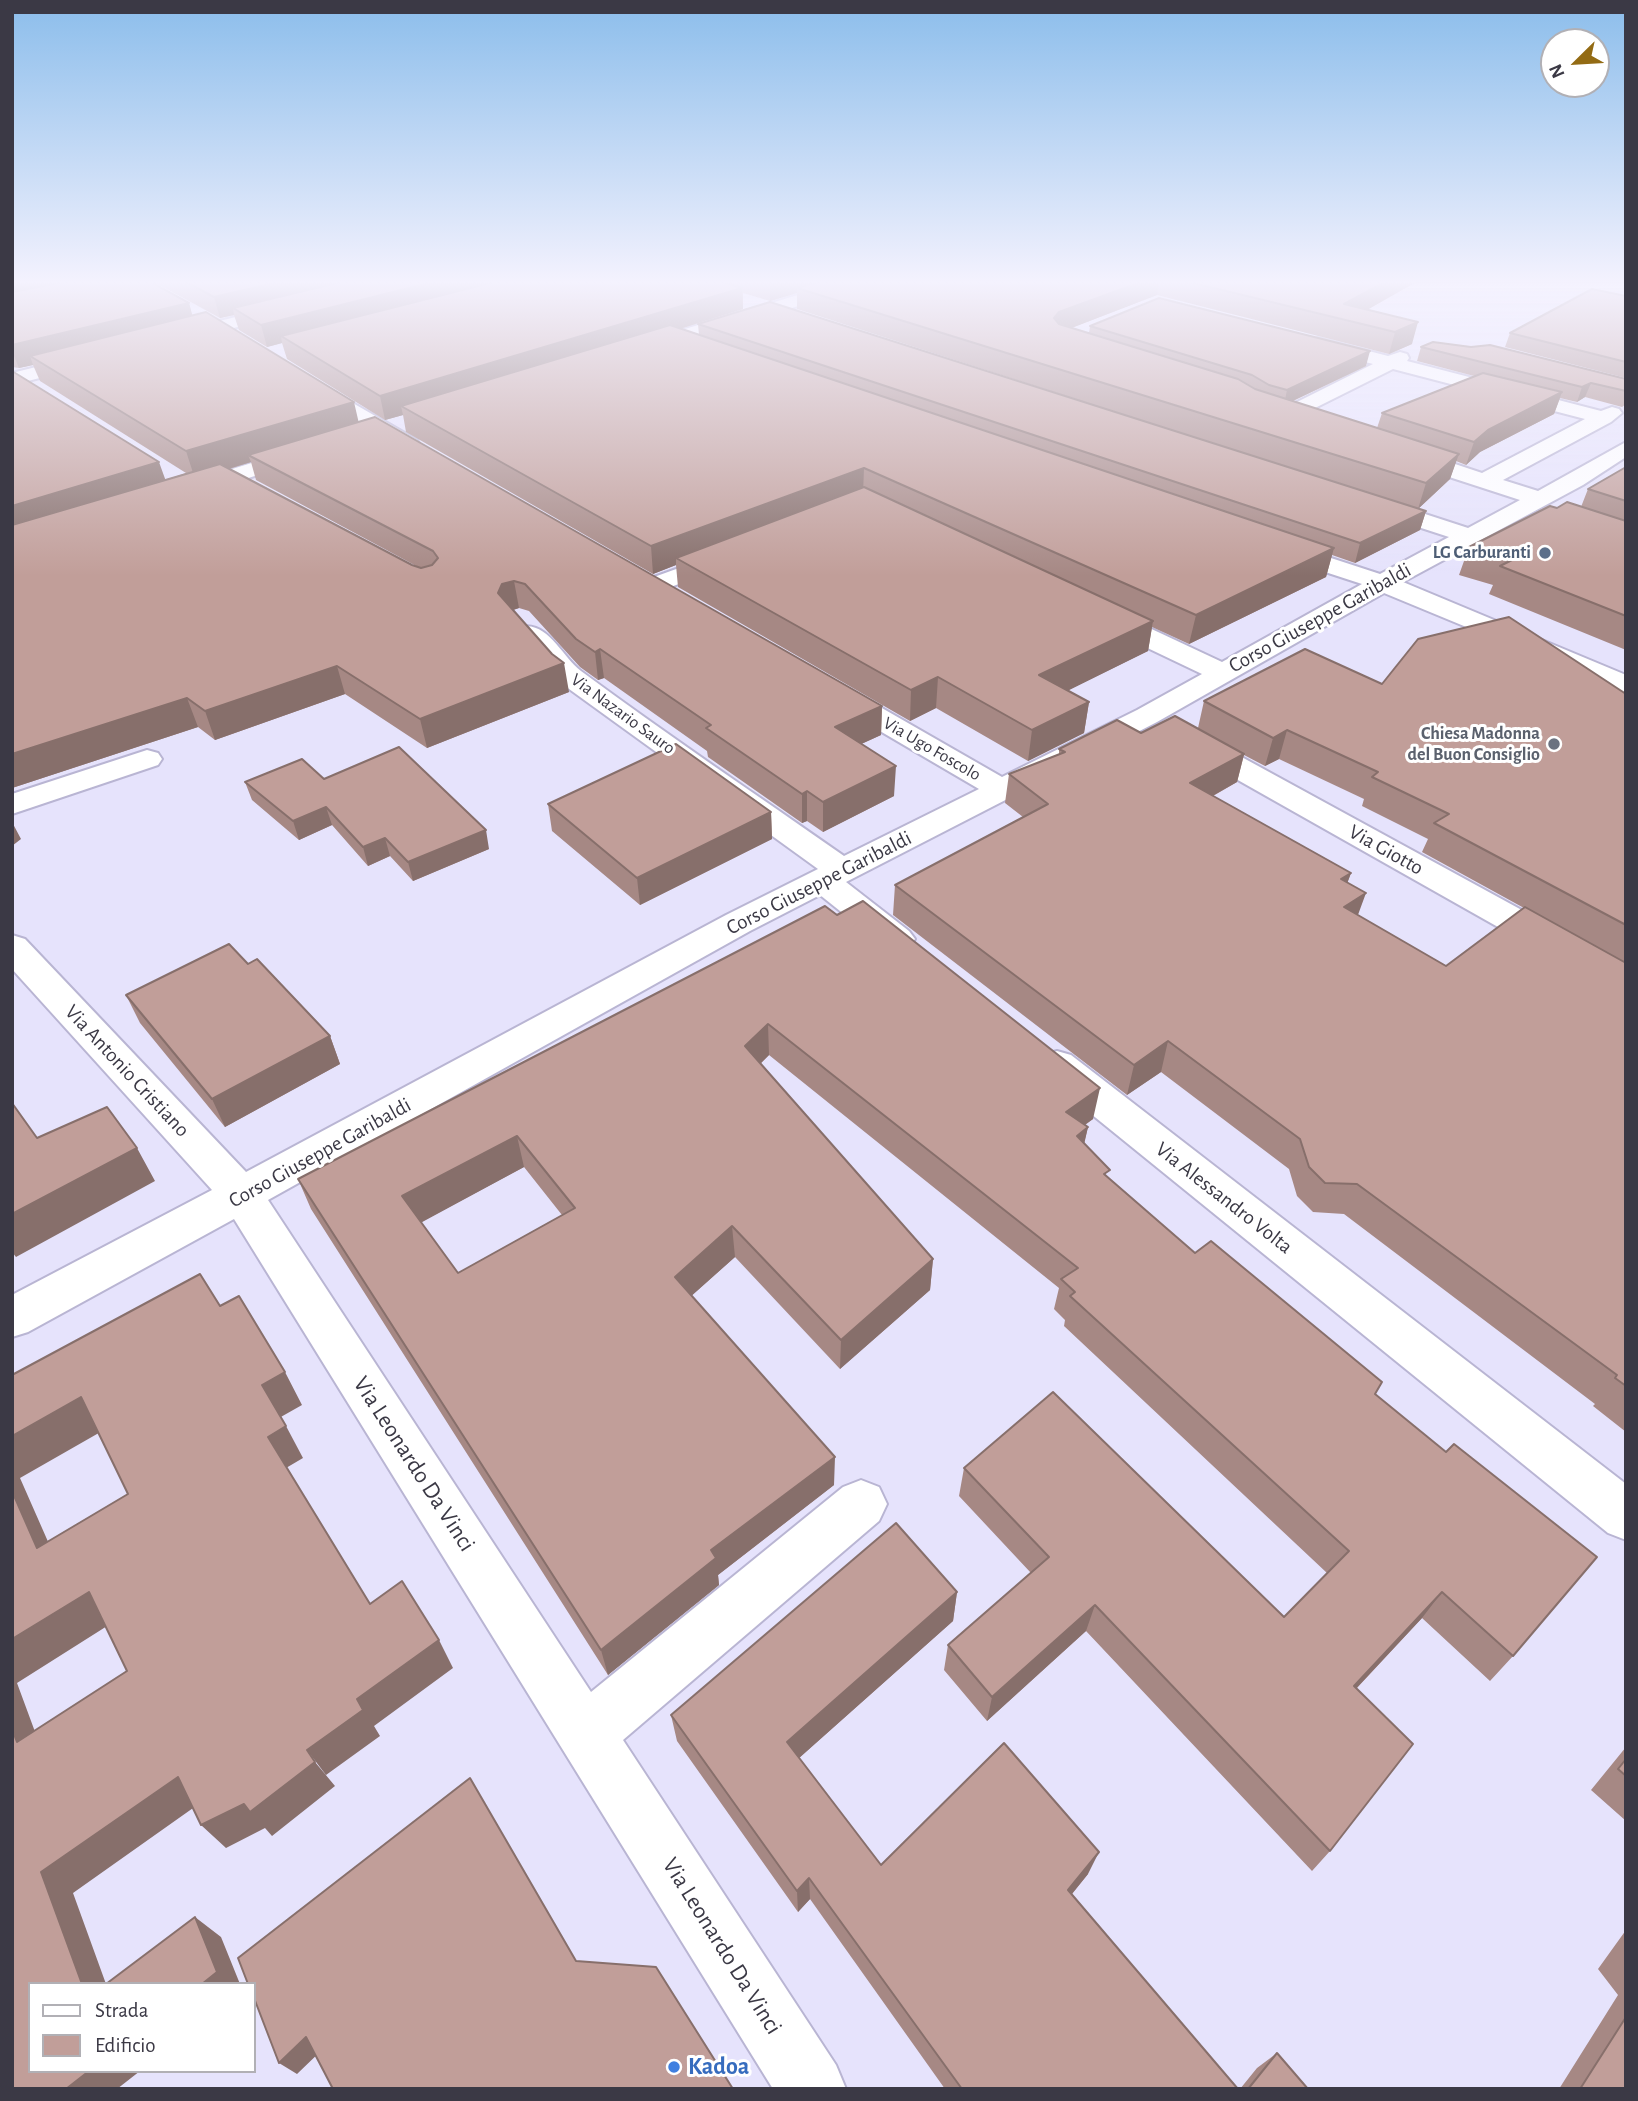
<!DOCTYPE html>
<html>
<head>
<meta charset="utf-8">
<style>
  body { margin:0 }
  #map { position:relative; width:1638px; height:2101px; overflow:hidden; background:#e6e3fc; font-family:"Alegreya Sans",sans-serif }
  canvas { display:block }
  .frame { position:absolute; inset:0; border:14px solid #3b3945; pointer-events:none }
  .legend { position:absolute; left:28px; top:1982px; width:228px; height:91px; box-sizing:border-box; background:#fff; border:2px solid #b1b0b5; margin:0; padding:9px 12px; list-style:none; font-size:21px; color:#3b3945 }
  .legend li { display:flex; align-items:center; gap:14px; height:35px }
  .legend b { width:35px; border:2px solid #b1b0b5 }
  .north { position:absolute; left:1540px; top:28px; width:70px; height:70px; box-sizing:border-box; background:#fff; border:2px solid #b1b0b5; border-radius:50%; rotate:246deg; font-size:19px; font-weight:700; line-height:28px; text-align:center; color:#3b3945 }
  .north::after { content:''; display:block; margin:auto; width:24px; height:32px; background:#936b14; clip-path:polygon(50% 0,100% 100%,50% 72%,0 100%) }
</style>
</head>
<body>
<div id="map">
<canvas width="1638" height="2101"></canvas>
<div class="frame"></div>
<ul class="legend">
<li><b style="height:9px;background:#fff"></b>Strada</li>
<li><b style="height:19px;background:#c19e99"></b>Edificio</li>
</ul>
<div class="north">N</div>
</div>
<script>
const c = document.querySelector('canvas').getContext('2d');
c.lineJoin = 'round';
function stroke(path, color, width, dash) { c.strokeStyle = color; c.lineWidth = width; c.lineCap = dash ? 'butt' : 'round'; c.setLineDash(dash || []); c.stroke(path); }
function fill(path, color) { c.fillStyle = color; c.fill(path, 'evenodd'); }
function label(font, color, halo, rows, align = 'center') {
  c.font = font + ' "Alegreya Sans",sans-serif'; c.lineWidth = 6; c.setLineDash([]); c.textBaseline = 'middle'; c.strokeStyle = halo; c.fillStyle = color; for (const [text, x, y, turn = 0] of rows) {
    c.save(); c.translate(x, y); c.rotate((+turn || 0) * Math.PI / 180); c.textAlign = isNaN(turn) ? turn : align; if (halo) c.strokeText(text, 0, 0); c.fillText(text, 0, 0); c.restore();
  }
}
const minor = new Path2D(`
  M841,282h24l-2,4 -214,66 -7,2 -9,-6 2,-4z
  M288,304l9,5 -3,4 -117,29 -9,-5 3,-4z
  M1318,338l70,18 12,-4 7,2 2,4 -2,3 194,50 11,-4 7,2 3,4 -11,9 -108,58 35,11 88,-49v15l-43,28 -180,97 223,93v18l-242,-100 -227,129 -311,160 63,49 6,8 -6,8 -12,3 -12,-3 -65,-52 -70,36 -482,269 323,492 252,-205 18,-7 18,7 8,17 -8,17 -256,219 213,325 10,24h-73l-539,-870 -206,113 -16,5v-42l200,-105 -200,-221v-34l13,4 221,233 480,-257 92,-46 -260,-188 -37,-42 -4,-6 4,-6c27,-6 41,30 60,44 86,64 176,124 263,185l135,-67 -152,-89 -4,-6 4,-6 10,-3 10,3 155,89 135,-67 65,-36 -109,-52 -4,-6 4,-6 9,-2 9,2 111,52 140,-78 -92,-30 -3,-5 3,-5 9,-2 9,2 92,30 69,-37 -83,-27 -3,-5 3,-5h16l86,28 52,-28 -123,-40 -3,-5 3,-5h16l69,23 103,-54 -192,-50 -100,50h-14l-3,-4 3,-4 94,-47 -62,-16 -2,-4 2,-4z
  M88,354l7,2 2,4 -2,4 -83,21v-12z
  M311,379l106,61 3,5 -3,5h-16l-97,-61 -3,-4 3,-4z
  M304,447l8,1 3,5 -3,5 -121,38 -8,-2 -3,-5 3,-5z
  M726,551l9,2 3,5 -3,5 -83,31 -9,-3 -4,-5 4,-5z
  M1194,734l11,3 421,230v28l-13,-3 -430,-243 -4,-6 4,-6z
  M147,750l11,3 4,6 -4,6 -146,49v-20z
  M1057,1051l14,4 555,429v56l-18,-7 -565,-458 -5,-10 5,-10z`);
stroke(minor, '#b9b5d3', 4);
fill(minor, '#fff');
fill(new Path2D(`
  M12,282l177,21 3,12 166,107 524,284 -1,29 -20,9 33,52 -71,36 -16,-11 -5,2 -94,-66 -1,-6 -103,-73 -6,2 -18,-13 -51,-56 -10,-3 -6,2 56,82 -142,56 -82,-54 -130,46 -17,-13 -186,61 153,-308 21,-7 -146,-92 -7,-16 -14,3 -7,-1zM251,462l5,18 164,88 -8,-3 -183,-96z
  M154,282h1262l-49,28 45,34 -23,10 -232,-59 -86,33 18,5 1,-7 276,40 -73,35 84,27 5,-15 92,-37 -57,-15 4,-14 205,32v25l-4,3 -37,-10 -8,5 -17,-4 -6,16 -74,38 -14,13 -10,-4 -6,18 -32,30 8,2 -6,19 -65,33 -23,-8 -6,22 -137,67 -37,-17 -4,24 -80,39 21,12 -5,31 -56,28 -92,-53 -26,13 -232,-134 -2,-22 -23,9 -247,-142 -3,-17 -18,5 -98,-61 -5,-16 -15,4 -28,-17 -5,-15 -14,3zM743,293l27,8 27,-8v16l458,148 -557,-133 1,11 -19,-6 63,-20z
  M1626,296v82l-121,-31 5,-14z
  M1626,467v183l-137,-56 4,-9 -34,-10 10,-28 88,-39 24,-1 7,-18z
  M1382,684l244,10v738l-33,-26 2,-2 -251,-190 -31,-2 -16,-16 -8,-27 -128,-97 -34,23 -234,-180 2,-30 128,-68 -18,-14 4,-29 50,-20v-5l82,-16 57,-5 6,-27zM1244,755l21,11 14,-7 85,40 -2,7 66,33 -6,13 102,56 -78,58 -88,-51 -11,-32 4,-10 -138,-77 24,-14z
  M324,779l165,70 -76,32 -23,-25 -22,10 -36,-41 -33,15 -47,-40 -7,-18z
  M548,804l223,8 1,27 -132,66 -88,-74z
  M825,906l268,213 -8,6 3,2 -4,16 24,35 87,75 180,141 138,262 -23,25 -68,-63 -66,71 -26,162 -18,20 -226,-240 -99,90 -43,-51 4,-25 83,-72 -72,-77 5,-28 320,149 43,-44 -263,-247 1,-6 -11,-11 5,-21 -290,-233 -9,9 173,195 -3,31 -90,79 -105,-112 -44,39 143,189 -116,90 1,10 -111,90 -297,-466 -13,-30zM524,1167l38,48 -104,58 -37,-51z
  M126,995l204,41 10,28 -115,63 -85,-104z
  M957,1592l-4,29 -154,137 82,107 207,9 -16,20 166,195h-293l-135,-190 -12,13 -121,-171 -6,-26z
  M1626,1747v74l-35,-31z
  M1626,1930v159h-67l59,-94 -20,-26z
  M1277,2053l31,36h-68l17,-21z`), '#a68884');
fill(new Path2D(`
  M12,282h89l-89,19z
  M278,282h90l-135,26 1,7 -14,3 -6,-21z
  M433,282h84l-236,54 1,7 -15,4 -6,-22z
  M770,282h64l-37,6v5l-27,8z
  M1141,282h18l-2,13 -101,39 -2,-16 5,-6z
  M1385,282h31l-67,38 -5,-16z
  M742,288l1,21 -332,103 -10,-6 2,9 -18,5 -5,-24z
  M189,303l6,22 -165,31 3,9 -14,3 -7,-17v-6z
  M1418,322l-6,22 -23,10 6,-22z
  M1370,351l-4,15 -82,39 3,-15z
  M1591,383l-6,14 -8,5 5,-15z
  M1562,392l-8,22 -74,38 -14,13 8,-23 14,-12z
  M354,402l6,26 -112,27 3,7 -56,17 -9,-28z
  M1459,454l-9,25 -32,30 8,-26z
  M159,462l9,25 -156,48v-29z
  M864,468l-1,27 -187,63v7l-23,9 -2,-28z
  M1426,511l-6,19 -65,33 5,-20z
  M1334,548l-8,29 -137,67 7,-29z
  M514,581l5,27 -12,4 -9,-19 4,-9z
  M1153,621l-5,30 -113,56 4,-32z
  M600,649l4,29 -6,2 -3,-28z
  M564,663l5,29 -142,56 -7,-29z
  M337,666l8,28 -130,46 -10,-29z
  M938,677l-2,31 -26,13 1,-31z
  M187,698l11,29 -186,61v-34z
  M1089,702l-5,31 -56,28 4,-31z
  M882,706l-1,29 -46,21v-29z
  M1287,730l-8,29 -14,7 8,-28z
  M1244,754l-7,28 -53,30 6,-29z
  M896,766l-2,30 -71,36v-30z
  M807,791v30l-5,2v-29z
  M326,807l6,18 -33,15 -6,-19z
  M771,812l1,27 -132,66 -3,-27z
  M12,822l9,17 -9,7z
  M486,830l3,19 -76,32 -5,-19z
  M385,838l5,18 -22,10 -5,-19z
  M1351,873l-11,30 1,-24z
  M1366,893l-11,30 -11,-16z
  M768,1024l1,31 -22,22 -2,-31z
  M330,1036l10,28 -115,63 -13,-28z
  M1168,1041l-7,31 -34,23 7,-30z
  M1100,1088l-7,31 -33,23 6,-30z
  M1088,1127l-7,31 -4,-22z
  M517,1136l7,31 -111,60 -11,-31z
  M137,1148l18,33 -139,76 -4,-5v-38z
  M732,1226l3,31 -56,50 -4,-30z
  M933,1259l-3,31 -90,79 1,-29z
  M285,1372l17,33 -23,13 -17,-33z
  M81,1397l23,33 -84,48 44,100 -27,-30 -25,-57v-55z
  M286,1426l17,32 -17,10 -18,-31z
  M835,1457l-1,28 -116,90 1,10 -111,90 -7,-25 110,-100z
  M89,1592l26,29 -98,62 31,84 -31,-25 -5,-13v-90z
  M957,1592l-4,29 -164,146 -2,-25z
  M1442,1592l-20,26 -86,92 18,-24z
  M1095,1605l-9,26 -99,90 5,-24z
  M439,1640l14,28 -79,58 6,10 -54,39 -19,-25 50,-51z
  M315,1762l20,24 -63,50 -7,-8 -39,20 -25,-23z
  M178,1777l25,24 -130,92 33,91h-24l-41,-112z
  M1099,1852l-11,22 -30,37 10,-21z
  M809,1878l1,21 -12,13 -1,-21z
  M195,1917l26,20 19,47h-38z
  M306,2037l17,12 -26,25 -18,-11z
  M89,2071h51l-23,18h-51z`), '#876f6b');
const building = new Path2D(`
  M64,282h87l38,21 -177,42v-53z
  M186,282h92l-64,15z
  M341,282h92l-172,43 -28,-17z
  M494,282h229l19,6 -362,108 -99,-60z
  M818,282h323l-82,30 -5,6 5,6 179,55 17,10 204,65 -33,29 -629,-195z
  M1189,282h196l-41,22 74,18 -23,10z
  M1592,289l34,7v66l-116,-29z
  M1159,298l211,53 -83,39 -18,-5 -17,-10 -162,-49z
  M770,302l656,209 -66,32 -662,-219z
  M206,312l148,90 -168,49 -156,-95z
  M670,325l664,223 -138,67 -332,-147 -213,78 -250,-140z
  M1433,342l38,5 19,-2 136,34v12l-35,-8 -9,4 -161,-40z
  M12,371l147,91 -147,44z
  M1483,373l79,19 -74,38 -14,12 -92,-29z
  M375,417l507,289 -47,21 61,39 -73,36 -16,-11 -5,3 -96,-66 5,-3 -111,-76 -5,3 -19,-13 -51,-55 -11,-3 -12,3 -4,9 54,61 12,9 -144,56 -83,-53 -132,45 -18,-13 -175,56v-229l208,-61 192,101 9,3 11,-3 6,-7 -5,-7 -185,-96z
  M1626,467v34l-38,-12z
  M864,487l289,134 -114,54 50,27 -57,28 -94,-53 -27,13 -235,-132z
  M1567,502l59,19v95l-126,-50 12,-6 -43,-13 81,-41 7,2z
  M1509,617l117,77v231l-192,-102 15,-9 -77,-37 6,-5 -91,-42 -14,8 -69,-37 101,-52 77,35 36,-45z
  M1175,716l69,38 -54,29 161,90 -10,6 25,14 -22,14 102,59 79,-59 101,56v423l-11,-8 2,-3 -260,-191 -32,-1 -16,-16 -9,-28 -132,-98 -34,24 -239,-180 153,-81 -39,-30 56,-22 -6,-3 58,-29 24,13z
  M676,744l95,68 -134,66 -89,-74z
  M399,747l87,83 -78,32 -23,-24 -22,9 -37,-40 -33,14 -48,-39 57,-23 22,20z
  M863,901l237,187 -34,24 22,15 -11,9 33,34 -6,4 91,79 16,-12 171,141 -7,12 71,58 8,-8 143,113 -84,99 -71,-64 -88,94 59,58 -83,107 -235,-246 -103,92 -44,-52 101,-88 -85,-89 89,-76 231,225 65,-66 -279,-255 5,-4 -14,-13 17,-11 -310,-244 -23,22 188,213 -92,81 -109,-114 -57,51 160,180 -124,93 5,8 -115,92 -303,-471 527,-273 12,9zM517,1136l58,72 -117,65 -56,-77z
  M229,944l19,20 9,-5 73,77 -118,63 -86,-104z
  M12,1103l25,35 70,-31 30,41 -125,66z
  M200,1274l20,32 19,-10 46,76 -23,13 24,41 -18,11 102,167 32,-23 37,59 -82,59 6,11 -56,40 8,12 -65,50 -6,-8 -43,21 -23,-48 -137,95 41,112h-52v87h59l-23,18h-54v-360l5,13 110,-71 -38,-79 -77,47v-148l25,57 91,-54 -47,-97 -69,39v-61z
  M896,1523l61,69 -170,150 94,123 123,-122 95,109 -31,38 170,199h-276l-153,-211 -12,13 -126,-176z
  M1626,1759v17l-8,-7z
  M470,1778l106,183 80,6 77,122h-400l-27,-52 -27,26 -25,-65v-14h-6l-10,-26z
  M195,1917l22,55 -15,12h-96z
  M1626,2017v72h-46z
  M1277,2053l31,36h-60z`);
fill(building, '#c19e99');
stroke(building, '#876f6b', 2);
const sky = c.createLinearGradient(0, 0, 0, 576);
sky.addColorStop(0, '#8bbdeb');
sky.addColorStop(0.49, '#f4f2fe');
sky.addColorStop(1, '#f4f2fe00');
c.fillStyle = sky;
c.fillRect(0, 0, 1638, 576);
for (const [x, y, r, color] of [
  [1545,553,7,"#5c6f8a"],
  [1554,744,7,"#6b7280"],
  [674,2067,7,"#3f7fe0"]
]) { const dot = new Path2D(); dot.arc(x, y, r, 0, 2 * Math.PI); c.fillStyle = color; c.fill(dot); stroke(dot, '#fff', 2.5); }
label('bold 18px', '#4e5e75', '#fff', [
  ["LG Carburanti",1531,553]
], 'right');
label('18px', '#3b3945', '#fff', [
  ["Via Nazario Sauro",623,714,36],
  ["Via Ugo Foscolo",932,749,30]
]);
label('bold 18px', '#5b616d', '#fff', [
  ["Chiesa Madonna",1540,734],
  ["del Buon Consiglio",1540,755]
], 'right');
label('21px', '#3b3945', '#fff', [
  ["Corso Giuseppe Garibaldi",1320,618,-29],
  ["Via Giotto",1386,850,29],
  ["Corso Giuseppe Garibaldi",819,883,-27],
  ["Via Antonio Cristiano",127,1071,47],
  ["Corso Giuseppe Garibaldi",320,1153,-29],
  ["Via Alessandro Volta",1224,1198,38]
]);
label('24px', '#3b3945', '#fff', [
  ["Via Leonardo Da Vinci",414,1464,57],
  ["Via Leonardo Da Vinci",722,1946,58]
]);
label('bold 24px', '#366cbe', '#fff', [
  ["Kadoa",688,2067]
], 'left');
</script>
</body>
</html>
